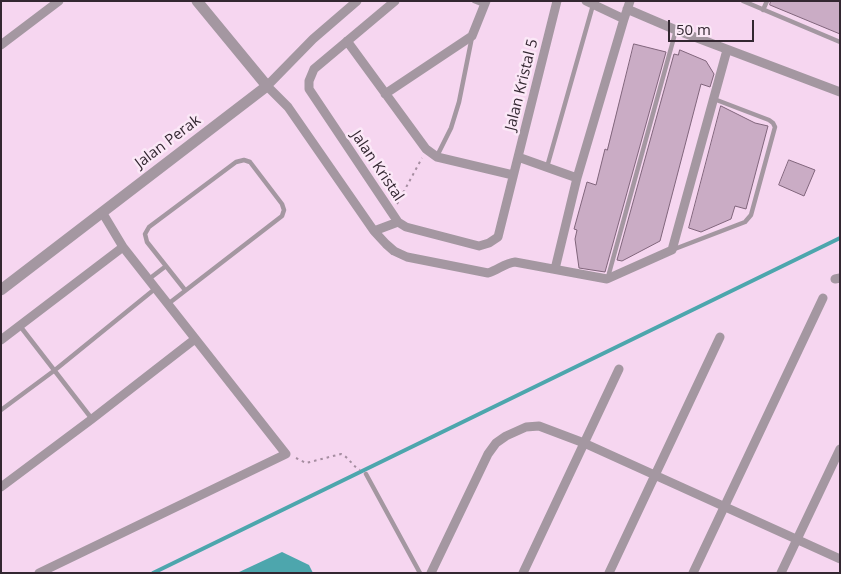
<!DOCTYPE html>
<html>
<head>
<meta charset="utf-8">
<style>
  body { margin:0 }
  #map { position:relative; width:841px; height:574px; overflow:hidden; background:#f6d6f0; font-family:"Open Sans",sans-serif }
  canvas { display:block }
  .frame { position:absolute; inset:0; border:2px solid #332731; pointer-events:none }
  .scale { position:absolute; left:668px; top:20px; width:86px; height:22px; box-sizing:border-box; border:2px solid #332731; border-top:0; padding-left:6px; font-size:15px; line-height:18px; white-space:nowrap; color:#332731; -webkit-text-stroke:4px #fbe8f7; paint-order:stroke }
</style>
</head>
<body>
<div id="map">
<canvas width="841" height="574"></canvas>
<div class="frame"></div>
<div class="scale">50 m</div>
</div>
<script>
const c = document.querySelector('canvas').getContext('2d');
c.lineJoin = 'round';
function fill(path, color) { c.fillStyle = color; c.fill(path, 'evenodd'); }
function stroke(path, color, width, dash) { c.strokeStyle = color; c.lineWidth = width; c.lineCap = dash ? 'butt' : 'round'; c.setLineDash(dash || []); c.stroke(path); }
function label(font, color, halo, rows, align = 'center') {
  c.font = font + ' "Open Sans",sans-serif'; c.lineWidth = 5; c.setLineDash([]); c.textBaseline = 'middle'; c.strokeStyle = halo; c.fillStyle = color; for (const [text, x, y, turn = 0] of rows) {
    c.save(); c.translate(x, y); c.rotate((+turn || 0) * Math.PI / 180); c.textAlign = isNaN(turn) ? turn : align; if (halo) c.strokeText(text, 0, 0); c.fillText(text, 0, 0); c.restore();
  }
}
fill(new Path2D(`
  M282,552l27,13 4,8h-76z`), '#4da6ad');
stroke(new Path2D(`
  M153,573l687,-335`), '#4da6ad', 4);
const building = new Path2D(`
  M771,1h69v33l-70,-29z
  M634,44l32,8 -61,220 -26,-4 -4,-29 2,-9 -3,-1 13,-47 9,3 9,-36 2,1z
  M680,50l26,11 8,13 -4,13 -9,-3 -41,157 -38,20 -5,-1 57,-206 4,1z
  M721,106l34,17 13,3 -22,83 -11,-3 -4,13 -30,13 -12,-4z
  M789,160l26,10 -11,26 -25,-11z`);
fill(building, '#caacc5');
stroke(building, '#80657b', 1);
stroke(new Path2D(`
  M397,204l25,-46
  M296,458l10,5 35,-9c9,4 11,12 19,16`), '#a58da0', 2, [2.5, 4]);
stroke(new Path2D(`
  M474,1l10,4
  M743,1l97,41
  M763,10l4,-9
  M437,156l14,-28 8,-26 13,-65
  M547,167l46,-162
  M672,250l73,-28 6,-7 24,-88 -2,-4 -4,-3 -55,-21
  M166,266l19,24
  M608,277l68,-247
  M149,279l17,-13 -19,-24 -2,-8 4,-7 87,-65 8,-2 6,2 32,42 2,6 -2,6 -114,88
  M20,326l72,93
  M1,410l54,-40 101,-82
  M366,474l54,99`), '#a497a1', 4.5);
stroke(new Path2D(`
  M357,1l-44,38 -46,47 21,21 86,124 12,13 8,7 13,6 81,16c10,-3 17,-10 27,-11l92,17 65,-29 55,-200
  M395,1l-81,68 -5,12v8l89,133 8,5 73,19 10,-3 9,-6 59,-236
  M586,1l38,18
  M627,9l49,21 164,62
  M347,41l79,108 11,8 76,18
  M1,45l58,-44
  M385,94l87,-58 14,-35
  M518,157l59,21
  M374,231l24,-9
  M555,269l22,-91 47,-159 6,-18
  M835,279l5,-1
  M1,340l122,-93
  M1,487l91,-68 103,-80
  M39,573l247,-119 -163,-207 -21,-35
  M431,573l57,-119 8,-11 10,-7 20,-9 13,-1 45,17 256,116
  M523,573l96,-204
  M609,573l111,-236
  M693,573l130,-275
  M781,573l59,-124`), '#a497a1', 9);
stroke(new Path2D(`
  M1,290l266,-204 -70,-85`), '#a497a1', 11);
label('15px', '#332731', '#fbe8f7', [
  ["Jalan Kristal 5",522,85,-76],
  ["Jalan Perak",168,142,-37],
  ["Jalan Kristal",377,166,56]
]);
</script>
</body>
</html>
